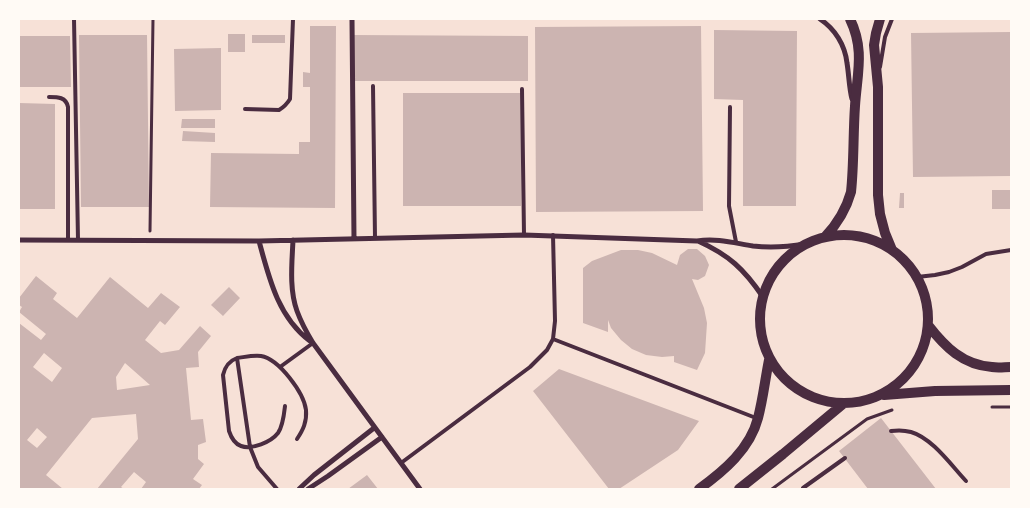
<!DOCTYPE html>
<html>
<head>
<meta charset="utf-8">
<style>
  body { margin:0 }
  #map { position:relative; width:1030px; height:508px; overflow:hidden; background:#f7e1d7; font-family:Cabin,sans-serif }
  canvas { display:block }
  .frame { position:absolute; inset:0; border:20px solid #fffaf5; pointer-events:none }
</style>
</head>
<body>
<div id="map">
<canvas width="1030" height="508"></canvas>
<div class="frame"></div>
</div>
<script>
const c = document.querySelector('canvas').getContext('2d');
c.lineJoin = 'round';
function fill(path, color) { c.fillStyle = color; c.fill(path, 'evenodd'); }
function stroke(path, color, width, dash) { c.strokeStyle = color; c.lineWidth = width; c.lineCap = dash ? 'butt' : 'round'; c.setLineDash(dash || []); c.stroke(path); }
fill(new Path2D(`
  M310,26h26l-1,182 -125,-1 1,-54 88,1v-12h11v-55h-7v-15l7,1z
  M701,26l2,185 -167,1 -1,-185z
  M714,30l83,1 -1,175h-53v-106l-29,-1z
  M1011,32v144l-98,1 -2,-144z
  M228,34h17v18h-17z
  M79,35h68l2,172h-68z
  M252,35h33v8h-33z
  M353,35l175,1v45h-175z
  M19,36h51l1,51h-52z
  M221,48v62l-46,1 -1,-62z
  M403,93h118v113h-118z
  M19,103l36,1v105h-36z
  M182,119h33v9h-34z
  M183,131l32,2v9l-33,-1z
  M992,190h19v19h-19z
  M900,193h4v15h-5z
  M688,249h9l8,7 4,9 -4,11 -7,4 -6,-1 12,29 3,15 -2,30 -8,17 -23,-8v-6l-12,1 -16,-2 -14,-6 -11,-9 -10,-12 -3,-8v12l-25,-9v-55l9,-7 29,-11h17l14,3 25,12 3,-10z
  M36,276l21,17 -4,6 24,19 33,-41 38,31 13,-15 19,14 -15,18 -5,-4 -15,19 16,13 18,-3 21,-24 11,10 -13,16 1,15 -13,1 5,52 12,-1 3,23 -8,3v14l6,5 -11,15 9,6 -3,4h-58l5,-7 -12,-10 -13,15 3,2h-27l41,-50 -2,-25 -44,4 -46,57 17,14h-44v-166l22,17 5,-6 -27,-22 3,-5 -3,-2v-7zM44,353l18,15 -10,14 -19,-15zM125,363l25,22 -33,5 -1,-13zM37,428l10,9 -10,11 -10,-8z
  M229,287l11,11 -17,18 -12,-11z
  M559,369l140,52 -21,29 -59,39h-10l-76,-98z
  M881,418l55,71h-68l-29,-38z
  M367,475l11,14h-30z`), '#ccb4b1');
stroke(new Path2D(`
  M150,231l3,-212
  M992,407h19
  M772,489l95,-70 25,-9`), '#4a2c40', 3);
stroke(new Path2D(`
  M74,19l4,221
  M880,67l5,-30 7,-18
  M373,86l2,152
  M522,89l2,146
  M49,97c9,0 17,0 19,10v133
  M730,107l-1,99 7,36
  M245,109l34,1c5,-3 8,-6 11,-11l3,-80
  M917,277l18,-2 14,-3 13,-5 24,-13 25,-4
  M553,339l203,79
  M237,358c-8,3 -12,8 -14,17l6,56c2,6 6,13 12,15 11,4 30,-4 37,-13 5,-7 6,-18 7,-27
  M280,367l33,-24
  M891,431c7,-1 13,-1 20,1 21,6 40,33 55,49
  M401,463l129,-96 17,-17 6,-11 2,-18 -2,-86
  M803,488l42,-30
  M277,489l-19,-22 -8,-20 -13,-89c8,-1 16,-3 24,-2 18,3 43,37 45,54 1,12 -3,20 -9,29`), '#4a2c40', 4);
stroke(new Path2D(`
  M352,19l2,220
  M820,19c15,10 25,26 27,44 2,12 2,24 5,36
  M19,240l240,1 265,-6 173,6c20,-3 37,2 56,5 17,2 34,1 52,-2
  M293,240c-1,23 -4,49 4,71 4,11 10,22 16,32l107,146
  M259,241c10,37 19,76 51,100
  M698,241c31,14 46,28 65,56
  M299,489l15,-14 60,-47
  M308,489l20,-13 54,-39`), '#4a2c40', 5);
stroke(new Path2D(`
  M880,19l-4,14 -2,12 4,42v108l2,19 5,19 7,17
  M760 319a84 84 0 1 1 168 0a84 84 0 1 1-168 0Z
  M825,237c13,-14 21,-27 26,-45 3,-28 2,-57 4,-86 2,-32 10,-56 -5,-87
  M928,325c17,22 35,40 64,42 6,1 13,0 19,0
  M884,395l51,-4 76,-1
  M699,489c25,-18 51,-40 59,-71 5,-19 7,-38 11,-58
  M739,489l44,-35 60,-50`), '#4a2c40', 10);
</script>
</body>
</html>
